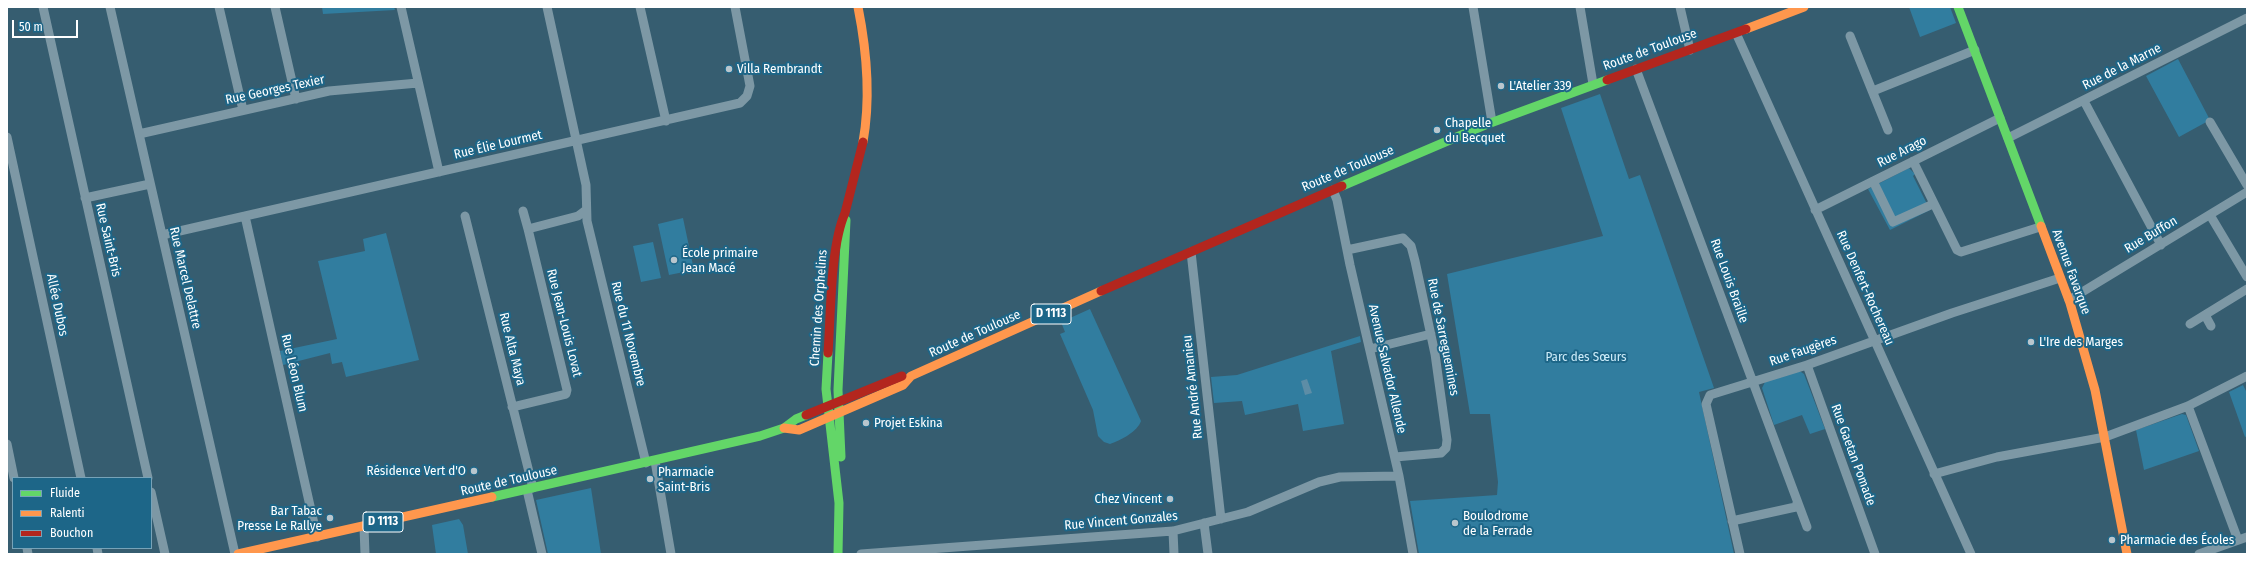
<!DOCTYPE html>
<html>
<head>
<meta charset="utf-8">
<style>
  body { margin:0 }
  #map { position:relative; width:2254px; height:561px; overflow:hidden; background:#365d70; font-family:"Fira Sans Condensed",sans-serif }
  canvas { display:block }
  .frame { position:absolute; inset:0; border:8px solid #fff; pointer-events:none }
  .legend { position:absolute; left:12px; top:477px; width:140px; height:72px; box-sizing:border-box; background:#1d6688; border:1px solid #77a3b8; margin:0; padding:5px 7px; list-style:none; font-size:12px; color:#fff }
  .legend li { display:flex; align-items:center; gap:8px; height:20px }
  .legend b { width:20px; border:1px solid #77a3b8 }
  .scale { position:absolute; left:12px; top:20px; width:66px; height:18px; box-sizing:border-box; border:2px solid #fff; border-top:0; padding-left:5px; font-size:12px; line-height:14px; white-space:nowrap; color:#fff; -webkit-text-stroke:3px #1d6688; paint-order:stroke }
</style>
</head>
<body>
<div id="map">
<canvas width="2254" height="561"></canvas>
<div class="frame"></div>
<ul class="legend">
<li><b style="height:5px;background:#63d668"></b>Fluide</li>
<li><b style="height:5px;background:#ff974d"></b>Ralenti</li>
<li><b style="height:5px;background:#b3261e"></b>Bouchon</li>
</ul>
<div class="scale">50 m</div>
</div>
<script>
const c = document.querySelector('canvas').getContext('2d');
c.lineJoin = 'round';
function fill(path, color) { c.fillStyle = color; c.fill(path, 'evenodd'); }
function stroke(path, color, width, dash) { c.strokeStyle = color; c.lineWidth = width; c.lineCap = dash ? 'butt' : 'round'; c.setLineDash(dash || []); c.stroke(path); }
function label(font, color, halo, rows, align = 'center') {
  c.font = font + ' "Fira Sans Condensed",sans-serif'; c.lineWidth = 4; c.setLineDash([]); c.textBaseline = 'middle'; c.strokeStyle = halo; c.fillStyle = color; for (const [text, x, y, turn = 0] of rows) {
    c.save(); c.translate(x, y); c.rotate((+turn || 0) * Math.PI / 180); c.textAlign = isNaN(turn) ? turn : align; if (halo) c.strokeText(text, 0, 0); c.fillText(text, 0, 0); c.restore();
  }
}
fill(new Path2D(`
  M322,7h72l1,3 -72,4z
  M1909,7h41l6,16 -36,14z
  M2178,59l32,61 -31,17 -33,-61z
  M1600,94l29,85 11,-4 74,213 -15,4 35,162h-315l-9,-53 87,-6 1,-13 -8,-68h-20l-23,-140 156,-38 -42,-128z
  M1909,168l6,6 -2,2 17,34 -40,20 -22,-41z
  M683,218l11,52 -25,5 -11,-51z
  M386,233l33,127 -73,17 -4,-15 -10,2 -2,-11 -47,12 -3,-14 57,-12 -19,-78 47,-10 -2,-12z
  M653,242l8,36 -20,4 -8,-36z
  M1090,309l51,112c-3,10 -21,20 -31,23l-6,-2 -6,-6 -5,-26 -33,-76 5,-2 -4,-10z
  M1360,336l1,6 -30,9 13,73 -41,7 -5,-27 -53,11 -3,-14 -28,2 -3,-26 26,-2z
  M1798,370l6,4 21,55 -15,5 -8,-19 -28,10 -12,-37 3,-6z
  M2243,385l4,8v43l-2,1 -16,-45z
  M2182,414l4,1 13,36 -55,19 -8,-40z
  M591,488l10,66h-53l-12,-54z
  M459,519l4,6 5,29h-32l-4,-29z`), '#317d9f');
fill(new Path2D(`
  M1307,379l5,14 -7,2 -4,-14z`), '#5d8da6');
stroke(new Path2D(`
  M43,7l105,471
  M110,7l125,547
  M219,7l24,103
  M275,7l21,92
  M401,7l38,165
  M547,7l39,178 1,36 59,242
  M640,7l26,114
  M1473,7l19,115
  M1580,7l13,77
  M1680,7l10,43
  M1736,33l235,521
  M1850,36l38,94
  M1636,69l171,458
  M1873,91l102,-41
  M2084,101l77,144
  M2210,122l37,63
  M139,134l190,-43 89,-8
  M7,137l74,341
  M2008,138l239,-120
  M1913,161l44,89 4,2 79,-25
  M1873,181l20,41 40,-18
  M1333,190l4,10 13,65 49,211 14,78
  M85,198l65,-14
  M1815,210l185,-92
  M523,211l5,18
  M2210,215l37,62
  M245,216l72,321
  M465,216l68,272
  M162,235l578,-132 7,-7 3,-10 -15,-79
  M1347,250l56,-12 8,8 4,15 20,93 12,86 -1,8 -5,5 -46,4
  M1191,252l30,267
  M2069,300l178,-108
  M2205,315l6,11
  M2190,324l57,-35
  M1370,349l61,-15
  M1807,365l68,189
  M2188,406l50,134
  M512,407l54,-13 1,-4 -39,-161 50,-13 8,-6
  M7,444l7,34
  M655,461l16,93
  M1934,474l63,-17 108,-20 83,-31 59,-30
  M527,490l15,64
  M151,492l14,62
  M1732,521l59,-13 5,-1 1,-4
  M1204,523l4,31
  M364,527l1,27
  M1173,531l1,23
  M27,548l1,6
  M97,548l1,6
  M861,554l312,-23 75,-19 71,-30 21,-5 59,-1
  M1740,554l-34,-150 4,-9 97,-30 145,-52 108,-35
  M2199,554l48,-17`), '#7d98a5', 9);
stroke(new Path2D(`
  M1958,7l83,219
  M1342,186l143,-61 122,-45
  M828,353l-2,36 13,114 -1,51
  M841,457l-3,-67 8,-170
  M492,497l268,-61 24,-8 12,-9 10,-4`), '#63d668', 9);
stroke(new Path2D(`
  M858,7c9,45 13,90 5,135
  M1746,29l58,-22
  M2041,226l29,77 25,87 32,164
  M784,428l15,2 104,-45 8,-9 190,-85
  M238,554l254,-57`), '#ff974d', 9);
stroke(new Path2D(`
  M1607,80l139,-51
  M1101,291l241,-105
  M828,353c3,-38 2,-106 17,-140l18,-71
  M806,415l96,-39`), '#b3261e', 9);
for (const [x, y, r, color] of [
  [729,69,4,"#b9c6cd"],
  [1501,86,4,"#b9c6cd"],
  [1437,130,4,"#b9c6cd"],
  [674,260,4,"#b9c6cd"],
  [2031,342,4,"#b9c6cd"],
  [866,423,4,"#b9c6cd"],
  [474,471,4,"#b9c6cd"],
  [650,479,4,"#b9c6cd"],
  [1170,499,4,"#b9c6cd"],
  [330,518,4,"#b9c6cd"],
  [1455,523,4,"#b9c6cd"],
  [2112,540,4,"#b9c6cd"]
]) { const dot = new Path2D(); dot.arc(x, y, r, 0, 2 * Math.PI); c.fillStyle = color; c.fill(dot); stroke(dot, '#1d6688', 1.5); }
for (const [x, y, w] of [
  [1051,314,40],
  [383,522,40]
]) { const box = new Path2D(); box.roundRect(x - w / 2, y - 10, w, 20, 3); c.fillStyle = '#1d6688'; c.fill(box); stroke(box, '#fff', 1); }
label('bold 12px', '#fff', null, [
  ["D 1113",1051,314],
  ["D 1113",383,522]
]);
label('13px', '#fff', '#1d6688', [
  ["Route de Toulouse",1650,50,-20],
  ["Rue de la Marne",2122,67,-27],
  ["Rue Georges Texier",275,90,-12],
  ["Rue Élie Lourmet",498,145,-13],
  ["Rue Arago",1902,152,-27],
  ["Route de Toulouse",1348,169,-23],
  ["Rue Buffon",2151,235,-31],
  ["Rue Saint-Bris",108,240,77],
  ["Avenue Favarque",2071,272,70],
  ["Rue Marcel Delattre",185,278,77],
  ["Rue Louis Braille",1729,281,70],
  ["Rue Denfert-Rochereau",1865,288,66],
  ["Allée Dubos",57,305,78],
  ["Chemin des Orphelins",819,308,-86],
  ["Rue Jean-Louis Lovat",564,323,76],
  ["Rue du 11 Novembre",628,334,76],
  ["Route de Toulouse",975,334,-24],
  ["Rue de Sarreguemines",1443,337,79],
  ["Rue Alta Maya",512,349,76],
  ["Rue Faugères",1803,351,-19],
  ["Avenue Salvador Allende",1387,369,77],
  ["Rue Léon Blum",294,373,77],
  ["Rue André Amanieu",1193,387,-96],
  ["Rue Gaetan Pomade",1853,455,70],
  ["Route de Toulouse",509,481,-13],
  ["Rue Vincent Gonzales",1121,521,-5]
]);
label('13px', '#fff', '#1d6688', [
  ["Villa Rembrandt",737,69],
  ["L'Atelier 339",1509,86],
  ["Chapelle",1445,123],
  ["du Becquet",1445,138],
  ["École primaire",682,253],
  ["Jean Macé",682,268],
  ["L'Ire des Marges",2039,342],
  ["Projet Eskina",874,423],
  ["Résidence Vert d'O",466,471,"right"],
  ["Pharmacie",658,472],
  ["Saint-Bris",658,487],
  ["Chez Vincent",1162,499,"right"],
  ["Bar Tabac",322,511,"right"],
  ["Presse Le Rallye",322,526,"right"],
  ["Boulodrome",1463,516],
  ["de la Ferrade",1463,531],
  ["Pharmacie des Écoles",2120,540]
], 'left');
label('13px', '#ccebf8', '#1d6688', [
  ["Parc des Sœurs",1586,357]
]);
</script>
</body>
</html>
